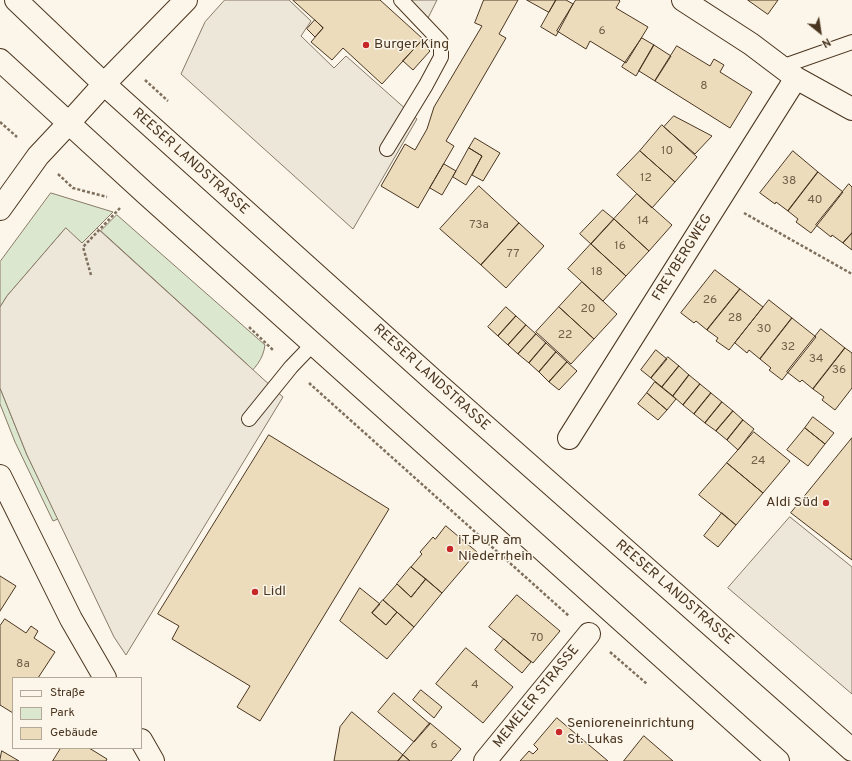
<!DOCTYPE html>
<html>
<head>
<meta charset="utf-8">
<style>
  body { margin:0 }
  #map { position:relative; width:852px; height:761px; overflow:hidden; background:#fbf6e9; font-family:Overpass,sans-serif }
  canvas { display:block }
  .legend { position:absolute; left:12px; top:677px; width:130px; height:72px; box-sizing:border-box; background:#fbf6e9; border:1px solid #b4a999; margin:0; padding:5px 7px; list-style:none; font-size:12px; color:#4a3520 }
  .legend li { display:flex; align-items:center; gap:8px; height:20px }
  .legend b { width:20px; border:1px solid #b4a999 }
  .north { position:absolute; left:800px; top:12px; width:40px; height:40px; -webkit-text-stroke:3px #fbf6e9; paint-order:stroke; rotate:150deg; font-size:11px; font-weight:700; line-height:16px; text-align:center; color:#4a3520 }
  .north::after { content:''; display:block; margin:auto; width:14px; height:18px; background:#4a3520; clip-path:polygon(50% 0,100% 100%,50% 72%,0 100%) }
</style>
</head>
<body>
<div id="map">
<canvas width="852" height="761"></canvas>
<ul class="legend">
<li><b style="height:5px;background:#fbf6e9"></b>Straße</li>
<li><b style="height:11px;background:#dce7d0"></b>Park</li>
<li><b style="height:11px;background:#ecdcbc"></b>Gebäude</li>
</ul>
<div class="north">N</div>
</div>
<script>
const c = document.querySelector('canvas').getContext('2d');
c.lineJoin = 'round';
function fill(path, color) { c.fillStyle = color; c.fill(path, 'evenodd'); }
function stroke(path, color, width, dash) { c.strokeStyle = color; c.lineWidth = width; c.lineCap = dash ? 'butt' : 'round'; c.setLineDash(dash || []); c.stroke(path); }
function label(font, color, halo, rows, align = 'center') {
  c.font = font + ' Overpass,sans-serif'; c.lineWidth = 3; c.setLineDash([]); c.textBaseline = 'middle'; c.strokeStyle = halo; c.fillStyle = color; for (const [text, x, y, turn = 0] of rows) {
    c.save(); c.translate(x, y); c.rotate((+turn || 0) * Math.PI / 180); c.textAlign = isNaN(turn) ? turn : align; if (halo) c.strokeText(text, 0, 0); c.fillText(text, 0, 0); c.restore();
  }
}
const green = new Path2D(`
  M51,193l62,19 -31,31 -17,-14 -58,67 -7,11v-45z
  M117,215l148,130c-2,15 -10,23 -21,34l4,-14 -147,-134z
  M0,388l27,67 31,64 -5,2 -38,-79 -15,-38z`);
fill(green, '#dce7d0');
stroke(green, '#887966', 1);
const parking = new Path2D(`
  M225,0h64l22,21 -10,15 33,32 12,-12 71,63 -64,110 -172,-155 24,-52z
  M408,0h29l-9,18z
  M66,228l16,15 15,-15 186,169 -157,258 -12,-18 -87,-182 -27,-67v-81l7,-11z
  M790,517l62,50v127l-124,-106z`);
fill(parking, '#ede7d9');
stroke(parking, '#887966', 1);
const building = new Path2D(`
  M293,0h87l43,39 -41,45 -39,-36 -11,12 -21,-18 12,-14z
  M484,0h34l-19,34 7,4 -60,103 8,5 -36,62 -37,-22 24,-42 10,6 12,-21 7,-22 48,-81 -7,-3z
  M527,0h29l-7,12z
  M556,0h10l7,4 -17,32 -15,-9z
  M576,0h43l1,1 -4,7 32,19 -22,36 -36,-22 -4,8 -29,-18z
  M748,0h30l-10,14z
  M315,20l8,8 -8,9 -8,-8z
  M642,38l12,7 -18,31 -14,-9z
  M421,42l9,9 -17,19 -10,-9z
  M654,45l17,11 -16,25 -16,-10z
  M677,46l33,20 4,-7 10,6 -4,7 32,20 -22,36 -75,-47z
  M674,116l38,20 -17,18 -31,-27z
  M662,125l35,32 -22,25 -35,-31z
  M475,138l25,15 -17,28 -11,-6 10,-19 -13,-8z
  M469,148l13,8 -16,29 -13,-8z
  M640,151l35,31 -23,26 -35,-33z
  M793,151l25,21 -30,39 -12,-9 -1,2 -15,-11z
  M444,164l12,7 -14,24 -12,-7z
  M818,172l25,20 -32,41 -15,-11 2,-3 -10,-8z
  M849,184l3,3v46l-9,10 -11,-8 -1,2 -15,-12z
  M479,186l40,37 -38,42 -41,-36z
  M637,194l35,31 -23,26 -35,-32z
  M603,210l11,9 -23,25 -11,-10z
  M614,219l35,32 -23,25 -35,-32z
  M519,223l25,23 -38,42 -25,-23z
  M852,233v17l-9,-7z
  M591,244l35,32 -23,25 -35,-32z
  M715,270l25,19 -33,41 -11,-9 -2,2 -13,-10z
  M582,282l35,32 -23,25 -35,-32z
  M740,289l23,18 -34,43 -13,-9 2,-3 -11,-8z
  M769,300l23,18 -32,41 -11,-9 -2,3 -12,-10z
  M506,307l10,9 -18,20 -10,-9z
  M559,307l35,32 -23,25 -35,-32z
  M516,316l10,9 -18,20 -10,-9z
  M792,318l24,19 -34,43 -13,-10 2,-2 -11,-9z
  M526,325l10,9 -18,20 -10,-9z
  M821,329l24,19 -32,41 -11,-9 -2,2 -13,-10z
  M536,334l10,9 -17,20 -11,-9z
  M546,343l10,9 -17,20 -10,-9z
  M845,348l7,5v35l-17,22 -13,-10 2,-3 -11,-8z
  M656,350l11,9 -16,19 -10,-8z
  M556,352l11,10 -18,20 -10,-10z
  M668,357l11,9 -17,21 -11,-9z
  M567,362l10,9 -18,19 -10,-8z
  M679,366l10,9 -16,21 -11,-9z
  M689,375l11,9 -17,21 -10,-9z
  M655,382l21,17 -9,11 -20,-17z
  M700,384l11,9 -17,21 -11,-9z
  M647,393l20,17 -9,10 -20,-16z
  M711,393l11,9 -17,21 -11,-9z
  M722,402l11,9 -17,20 -11,-8z
  M733,411l10,9 -16,20 -11,-9z
  M813,417l21,16 -9,11 -20,-16z
  M743,420l11,9 -16,21 -11,-10z
  M805,428l20,16 -17,22 -21,-16z
  M754,432l36,29 -27,32 -36,-30z
  M269,435l120,74 -129,212 -23,-14 13,-21 -78,-47 7,-13 -21,-12z
  M852,438v122l-61,-47z
  M727,463l36,30 -27,32 -37,-30z
  M722,513l14,12 -18,22 -14,-11z
  M446,526l31,26 -35,41 -31,-26 11,-13 -2,-2 13,-15 2,2z
  M411,567l15,12 -15,18 -14,-13z
  M0,576l16,10 -16,25z
  M426,579l16,14 -28,34 -31,-27 14,-16 14,13z
  M360,588l20,16 -8,9 14,12 11,-13 17,15 -27,32 -47,-38z
  M517,595l43,36 -27,32 -44,-36z
  M383,600l14,12 -11,13 -14,-12z
  M5,619l21,14 5,-7 7,5 -4,7 21,14 -17,26h-25v35l-13,-8v-79z
  M504,639l27,23 -9,11 -27,-23z
  M466,648l47,39 -30,36 -47,-39z
  M421,690l21,17 -8,11 -21,-18z
  M394,693l36,31 -16,18 -36,-30z
  M352,712l51,43 -5,6h-64l6,-34z
  M557,718l51,43h-88l9,-10 4,3 5,-5 -4,-4z
  M430,723l31,26 -10,12h-41l-7,-6z
  M644,736l29,25h-49z
  M61,748h28l18,11 -1,2h-53z
  M2,751l17,10h-19z
  M403,755l7,6h-12z`);
fill(building, '#ecdcbc');
stroke(building, '#4a3520', 1);
const lane = new Path2D(`
  M781,67l71,-25
  M387,149l39,-64 15,-28v-15l-40,-42
  M249,419l42,-52 22,-23`);
const street = new Path2D(`
  M683,0l68,44 45,34 56,31
  M104,84l82,-84
  M0,209l38,-53 30,-32
  M569,438l227,-360
  M0,476l71,143 34,59
  M141,740l12,21
  M485,761l104,-127`);
const primary = new Path2D(`
  M16,0l88,84 329,296 419,370
  M0,60l145,133 633,568
  M68,124l36,-40`);
stroke(lane, '#4a3520', 16);
stroke(street, '#4a3520', 24);
stroke(primary, '#4a3520', 24);
stroke(new Path2D(`
  M145,80l23,21
  M0,122l17,15
  M58,174l15,14 34,9
  M744,213l108,61
  M91,275l-8,-28 37,-39
  M249,327l25,24
  M309,383l260,233
  M610,652l37,32`), '#7f6f5c', 2.5, [3, 2]);
stroke(lane, '#fbf6e9', 14);
stroke(street, '#fbf6e9', 22);
stroke(primary, '#fbf6e9', 22);
for (const [x, y, r, color] of [
  [366,45,4,"#c62828"],
  [826,503,4,"#c62828"],
  [450,549,4,"#c62828"],
  [255,592,4,"#c62828"],
  [559,732,4,"#c62828"]
]) { const dot = new Path2D(); dot.arc(x, y, r, 0, 2 * Math.PI); c.fillStyle = color; c.fill(dot); stroke(dot, '#fbf6e9', 1.5); }
label('12px', '#725f47', null, [
  ["6",602,32],
  ["8",704,87],
  ["10",667,152],
  ["12",646,179],
  ["38",789,182],
  ["40",815,201],
  ["14",643,222],
  ["73a",479,226],
  ["16",620,247],
  ["77",513,255],
  ["18",597,273],
  ["26",710,301],
  ["20",588,310],
  ["28",735,319],
  ["30",764,330],
  ["22",565,336],
  ["32",788,348],
  ["34",816,360],
  ["36",839,371],
  ["24",758,462],
  ["70",537,639],
  ["8a",23,665],
  ["4",475,686],
  ["6",434,746]
]);
label('14px', '#4a3520', '#fbf6e9', [
  ["Burger King",374,45],
  ["Aldi Süd",818,503,"right"],
  ["iT.PUR am",458,541],
  ["Niederrhein",458,557],
  ["Lidl",263,592],
  ["Senioreneinrichtung",567,724],
  ["St. Lukas",567,740]
], 'left');
label('14px', '#4a3520', '#fbf6e9', [
  ["REESER LANDSTRASSE",190,162,42],
  ["FREYBERGWEG",683,258,-58],
  ["REESER LANDSTRASSE",431,378,42],
  ["REESER LANDSTRASSE",674,593,41],
  ["MEMELER STRASSE",537,697,-51]
]);
</script>
</body>
</html>
